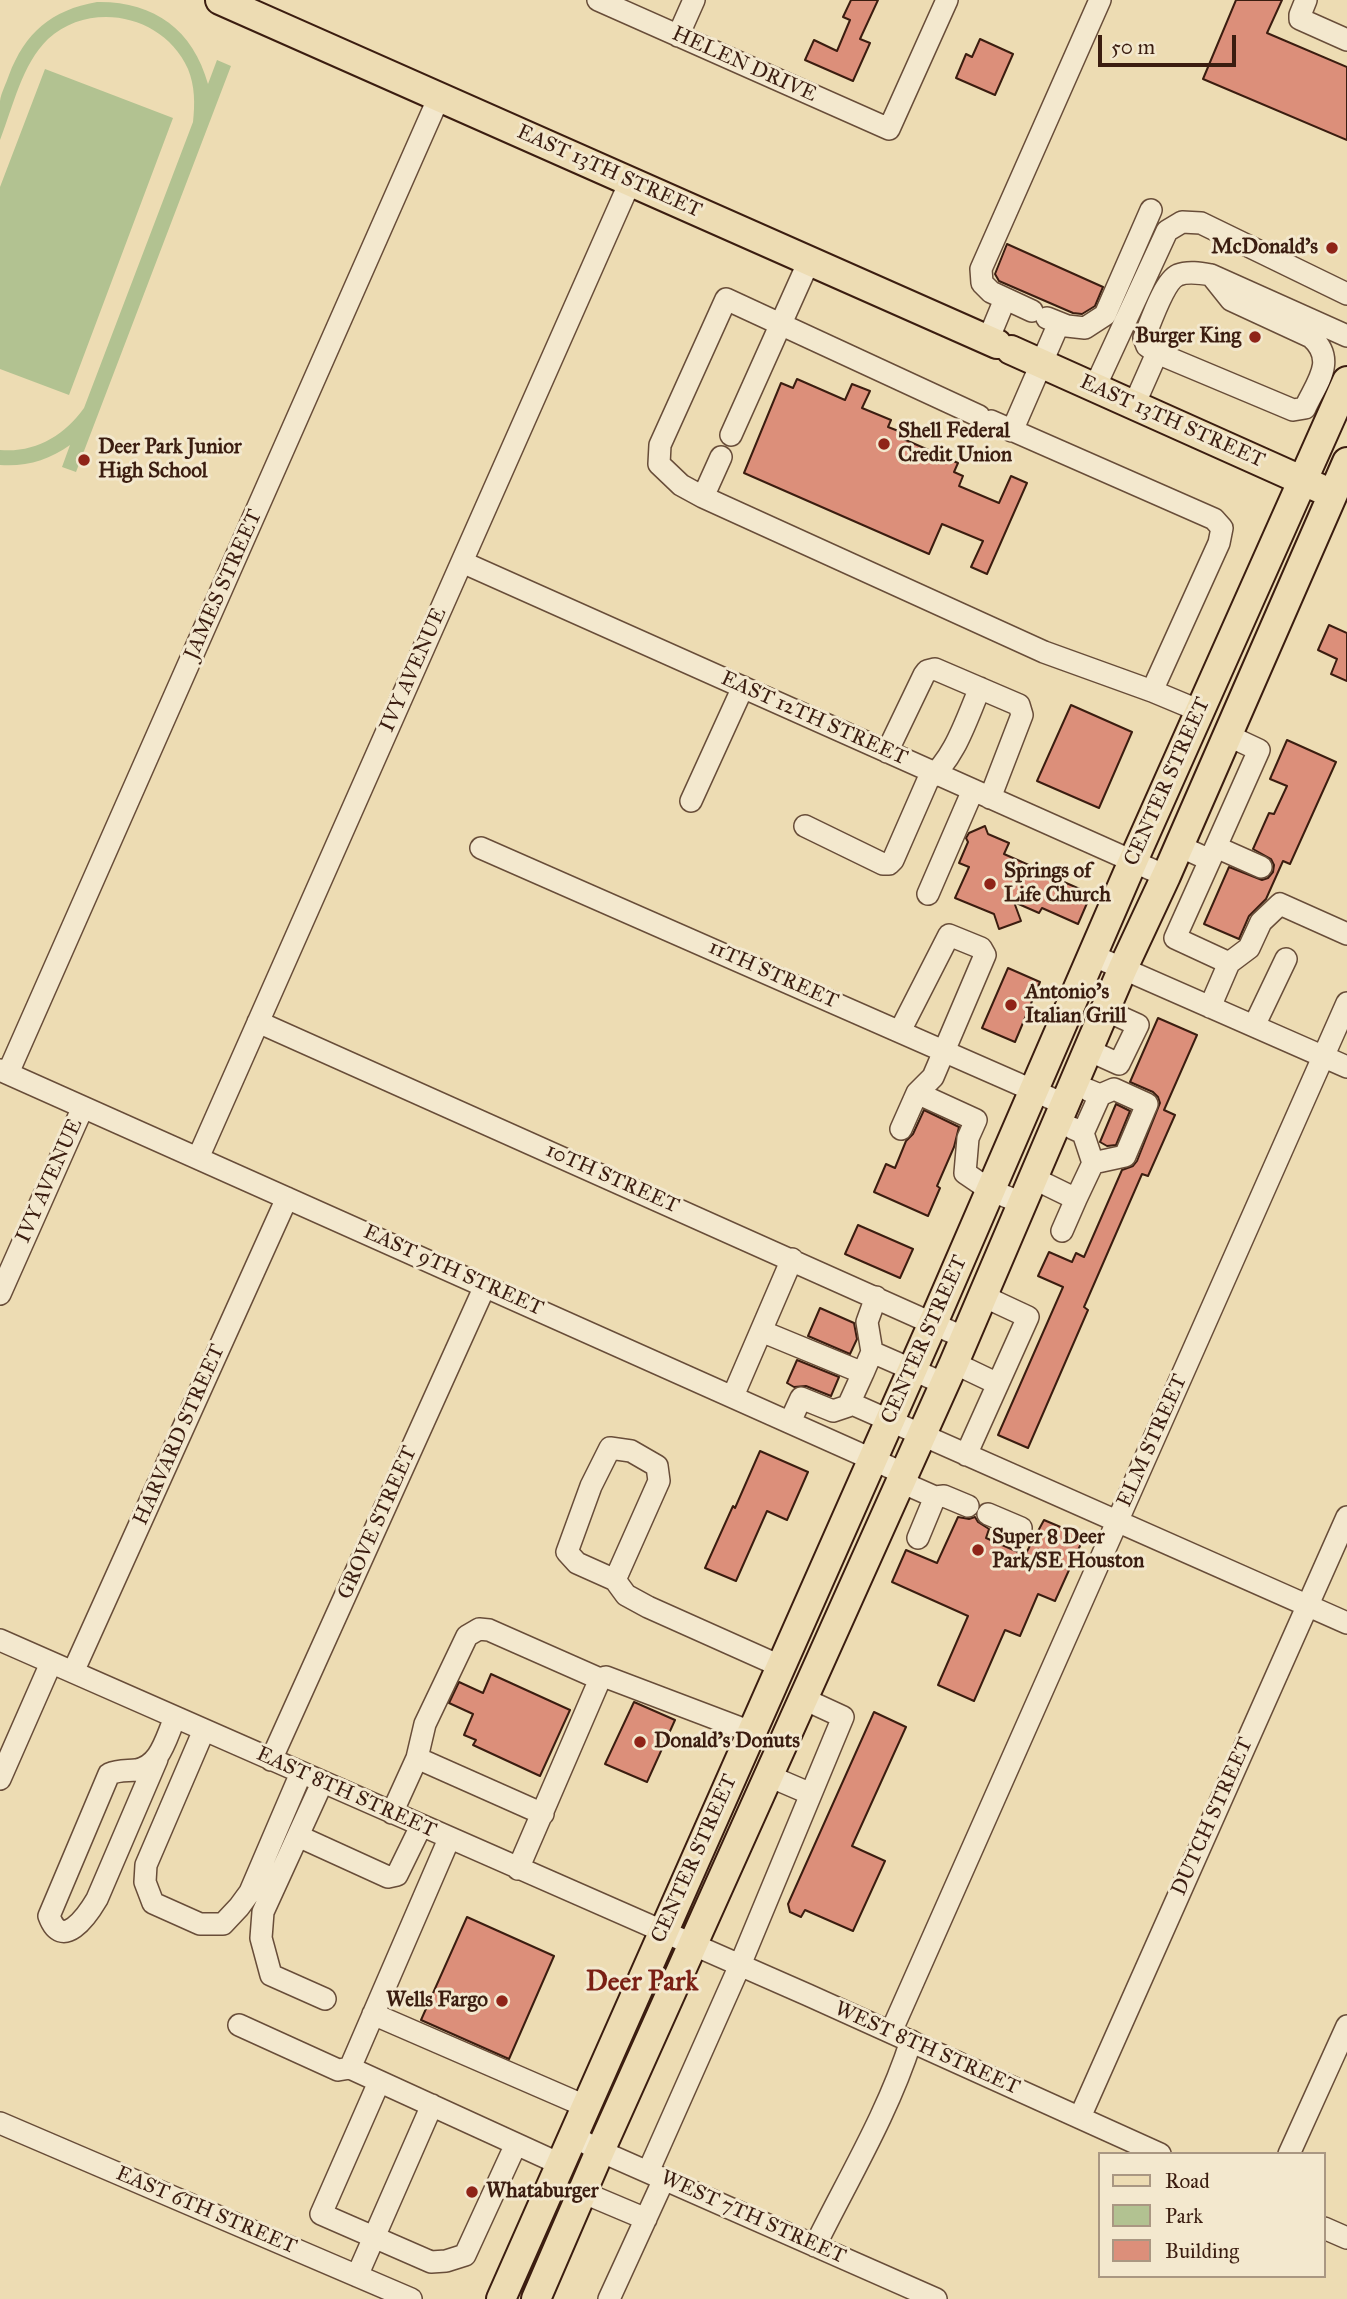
<!DOCTYPE html>
<html>
<head>
<meta charset="utf-8">
<style>
  body { margin:0 }
  #map { position:relative; width:1347px; height:2299px; overflow:hidden; background:#eddcb3; font-family:"IM FELL Great Primer",serif }
  canvas { display:block }
  .legend { position:absolute; left:1098px; top:2152px; width:228px; height:126px; box-sizing:border-box; background:#f3e8ce; border:2px solid #a99782; margin:0; padding:9px 12px; list-style:none; font-size:21px; color:#3b1d10 }
  .legend li { display:flex; align-items:center; gap:14px; height:35px }
  .legend b { width:35px; border:2px solid #a99782 }
  .scale { position:absolute; left:1098px; top:35px; width:138px; height:32px; box-sizing:border-box; border:4px solid #3b1d10; border-top:0; padding-left:9px; font-size:21px; line-height:24px; white-space:nowrap; color:#3b1d10; -webkit-text-stroke:5px #f3e8ce; paint-order:stroke }
</style>
</head>
<body>
<div id="map">
<canvas width="1347" height="2299"></canvas>
<ul class="legend">
<li><b style="height:9px;background:#eddcb3"></b>Road</li>
<li><b style="height:19px;background:#b2c291"></b>Park</li>
<li><b style="height:19px;background:#dc8f7a"></b>Building</li>
</ul>
<div class="scale">50 m</div>
</div>
<script>
const c = document.querySelector('canvas').getContext('2d');
c.lineJoin = 'round';
function fill(path, color) { c.fillStyle = color; c.fill(path, 'evenodd'); }
function stroke(path, color, width, dash) { c.strokeStyle = color; c.lineWidth = width; c.lineCap = dash ? 'butt' : 'round'; c.setLineDash(dash || []); c.stroke(path); }
function label(font, color, halo, rows, align = 'center') {
  c.font = font + ' "IM FELL Great Primer",serif'; c.lineWidth = 6; c.setLineDash([]); c.textBaseline = 'middle'; c.strokeStyle = halo; c.fillStyle = color; for (const [text, x, y, turn = 0] of rows) {
    c.save(); c.translate(x, y); c.rotate((+turn || 0) * Math.PI / 180); c.textAlign = isNaN(turn) ? turn : align; if (halo) c.strokeText(text, 0, 0); c.fillText(text, 0, 0); c.restore();
  }
}
fill(new Path2D(`
  M97,2c56,-1 96,27 111,82l9,-24 14,6 -155,406 -14,-5 8,-22c-21,15 -44,22 -70,20v-15c35,3 64,-14 84,-42l109,-286c2,-18 2,-36 -5,-53 -24,-54 -97,-69 -140,-30 -26,25 -35,68 -48,101 0,-13 0,-26 0,-39 1,-8 6,-17 9,-26 16,-42 42,-65 88,-73z
  M45,69l128,49 -104,277 -69,-26v-182z`), '#b2c291');
const building = new Path2D(`
  M851,0h27l-18,39 10,4 -17,38 -48,-21 9,-20 23,11 13,-31 -7,-3z
  M1236,0h46l-15,33 80,34v73l-144,-61z
  M980,39l33,15 -18,41 -39,-17 10,-24 6,3z
  M1007,244l96,43 -8,19 -13,8 -9,-1 -74,-32 -4,-7z
  M797,379l48,21 7,-16 18,7 -8,17 29,12 -3,7 13,5 -2,5 59,26 -4,9 9,4 -4,10 40,17 12,-27 16,7 -40,91 -16,-7 12,-26 -41,-17 -13,30 -185,-81 37,-90 12,5z
  M1329,625l18,8v48l-16,-7 6,-15 -19,-9z
  M1071,705l61,27 -33,76 -62,-27z
  M1287,740l49,22 -46,102 -7,-3 -17,38 -17,17 -10,23 -35,-15 25,-57 33,13 6,-2 5,-6 1,-7 -3,-6 -18,-10 16,-36 5,1 13,-28 -17,-7z
  M985,826l3,8 21,9 -5,11 36,16 2,-4 15,7 -2,5 36,16 -13,30 -36,-16 -3,5 -25,-11 7,19 -22,8 -5,-15 -39,-16 14,-31 -10,-4 9,-21 -2,-4 3,-5z
  M1008,968l32,14 -25,60 -33,-14z
  M1158,1018l39,17 -33,75 11,5 -27,61 -6,-2 -58,133 4,3 -60,138 -30,-13 65,-148 -25,-11 11,-24 23,10 4,-9 8,4 38,-87 11,-4 4,-5 23,-58 -2,-6 -5,-5 -23,-10z
  M1116,1104l14,7 -14,34 -9,1 -7,-4z
  M924,1110l35,17 -5,20 -17,39 3,2 -12,28 -54,-24 12,-28 9,4 11,-27 7,-7z
  M858,1225l55,24 -13,29 -55,-24z
  M820,1308l34,15 3,16 -7,15 -42,-18z
  M797,1360l42,17 -8,19 -25,-10 -12,1 -7,-4z
  M760,1451l48,21 -21,48 -20,-9 -31,70 -31,-13 28,-62 2,2z
  M958,1517l11,2 6,-2 3,5 11,7 -3,9 39,17 19,-35 40,17 -29,64 -17,-7 -18,42 -15,-6 -31,71 -36,-16 30,-69 -76,-34 14,-32 31,13z
  M491,1674l79,36 -30,66 -67,-31 3,-5 -12,-5 9,-21 -24,-11 10,-21 24,11z
  M634,1702l41,18 -28,62 -42,-18z
  M874,1712l32,15 -54,119 33,15 -32,70 -48,-21 -4,7 -11,-5 -2,-8z
  M467,1917l87,39 -45,103 -88,-39z`);
fill(building, '#dc8f7a');
stroke(building, '#3b1d10', 2);
const minor = new Path2D(`
  M598,0l291,129 58,-129
  M1306,0l-6,15v4l47,21
  M678,36l16,-36
  M1211,275l20,25 80,37c26,23 6,45 -6,71l-12,2 -136,-57 -10,-7 -3,-8c6,-14 20,-57 34,-63 10,-4 22,-2 33,0l136,61
  M1032,311l-41,-19 -9,-9 -1,-14 119,-269
  M1047,318l20,8 18,2 20,-13 46,-105
  M988,340l17,-41
  M1095,387l72,-156 15,-9 19,1 146,71
  M1134,405l23,-52
  M991,421l223,98 8,9 -3,15 -67,148 48,20
  M1012,431l47,-108
  M731,435l78,-174
  M721,457l-18,40 341,155 108,39
  M703,497l-22,-12 -22,-21 1,-19 66,-146 253,117
  M462,562l704,314
  M887,752l37,-77 3,-4 8,-2 84,36 3,10 -32,83
  M691,801l52,-114
  M805,826l78,38h6l4,-4 35,-80c27,-22 38,-60 52,-92
  M1179,846l31,14 -35,78 54,25 -19,44
  M1216,847l45,20
  M481,848l583,256
  M1210,860l49,-110 -32,-15
  M928,894l45,-104
  M1092,955l255,112
  M1229,963l20,-15 12,-26 19,-18 67,30
  M258,1022l707,316
  M1254,1026l32,-67
  M900,1031l49,-96 32,13 4,7 -52,122 -16,16 -16,36
  M1088,1050l31,14 19,-39 -33,-15
  M0,1070l905,404
  M8,1073l431,-976
  M917,1093l59,27 -8,18 -3,35 25,17 32,13
  M1072,1128l11,5 17,-38 -12,-5
  M198,1158l432,-976
  M1093,1163l32,-7 22,-52 -33,-15 -14,6
  M1033,1178l43,21 17,-36 -10,-30
  M1062,1231l14,-32
  M0,1294l83,-187
  M876,1297l-9,25 5,30 73,32
  M761,1331l102,42 9,-21
  M954,1363l44,21
  M733,1396l59,-137
  M850,1403l497,220
  M790,1422l11,-24 32,13 15,-5 15,-33
  M966,1455l62,-138 -45,-21
  M901,1482l34,15 -17,41
  M935,1497l9,-1 24,10
  M988,1514l33,14
  M615,1580l-38,-17 -10,-11 24,-66 19,-38 21,3 26,15 2,15 -44,99 11,15 22,12 132,59
  M0,1640l808,355 352,159
  M73,1672l214,-474
  M204,1730l-58,135 -1,17 8,21 47,21h23l16,-17 11,-15 51,-119
  M417,1758l8,-34 42,-88 12,-7 10,1 111,49
  M157,1759l-60,140c-10,17 -35,53 -48,17l60,-142c9,-4 18,-3 27,-4 25,-4 30,-33 39,-52
  M271,1760l214,-474
  M769,1776l42,18
  M0,1779l51,-116
  M322,1783l-59,129 -2,26 10,37 54,24
  M392,1813l25,-55 126,56
  M298,1836l90,41 9,-2 24,-49
  M449,1839l-99,229 210,96
  M518,1869l82,-190 6,-2 145,55
  M373,2014l212,92
  M239,2025l99,45 12,-2
  M891,2032l456,-1029
  M379,2082l-58,132 110,48 15,-1 19,-6 51,-111
  M1080,2117l267,-600
  M0,2123l411,176
  M572,2135l28,16 336,148
  M1289,2154l58,-128
  M648,2172l92,-207 103,-248 -39,-18
  M582,2192l64,27
  M1324,2228l23,10
  M815,2246c33,-67 73,-133 96,-205
  M357,2276l75,-171
  M609,2299l55,-120`);
const major = new Path2D(`
  M220,0l777,344
  M1011,350l308,138
  M501,2299l432,-976 200,-462 214,-480
  M536,2299l64,-148 354,-788 169,-395 43,-92 181,-414`);
stroke(minor, '#684d39', 24);
stroke(major, '#3b1d10', 32);
stroke(minor, '#f3e8ce', 21);
stroke(major, '#eddcb3', 28);
for (const [x, y, r, color] of [
  [1332,248,7,"#8f2418"],
  [1255,337,7,"#8f2418"],
  [884,444,7,"#8f2418"],
  [84,460,7,"#8f2418"],
  [990,884,7,"#8f2418"],
  [1011,1005,7,"#8f2418"],
  [978,1550,7,"#8f2418"],
  [640,1742,7,"#8f2418"],
  [502,2001,7,"#8f2418"],
  [472,2192,7,"#8f2418"]
]) { const dot = new Path2D(); dot.arc(x, y, r, 0, 2 * Math.PI); c.fillStyle = color; c.fill(dot); stroke(dot, '#f3e8ce', 2.5); }
label('21px', '#3b1d10', '#f3e8ce', [
  ["HELEN DRIVE",744,65,24],
  ["EAST 13TH STREET",609,172,24],
  ["EAST 13TH STREET",1172,422,24],
  ["JAMES STREET",224,585,-66],
  ["IVY AVENUE",414,670,-66],
  ["EAST 12TH STREET",814,719,24],
  ["CENTER STREET",1168,782,-66],
  ["11TH STREET",773,975,24],
  ["10TH STREET",612,1179,24],
  ["IVY AVENUE",50,1181,-66],
  ["EAST 9TH STREET",453,1271,24],
  ["CENTER STREET",925,1340,-66],
  ["HARVARD STREET",180,1435,-66],
  ["ELM STREET",1153,1441,-66],
  ["GROVE STREET",378,1523,-66],
  ["EAST 8TH STREET",346,1793,24],
  ["DUTCH STREET",1213,1817,-66],
  ["CENTER STREET",695,1859,-66],
  ["WEST 8TH STREET",927,2049,24],
  ["EAST 6TH STREET",206,2211,23],
  ["WEST 7TH STREET",753,2218,24]
]);
label('bold 21px', '#3b1d10', '#f3e8ce', [
  ["McDonald's",1318,248,"right"],
  ["Burger King",1241,337,"right"],
  ["Shell Federal",898,432],
  ["Credit Union",898,456],
  ["Deer Park Junior",98,448],
  ["High School",98,472],
  ["Springs of",1004,872],
  ["Life Church",1004,896],
  ["Antonio's",1025,993],
  ["Italian Grill",1025,1017],
  ["Super 8 Deer",992,1538],
  ["Park/SE Houston",992,1562],
  ["Donald's Donuts",654,1742],
  ["Wells Fargo",488,2001,"right"],
  ["Whataburger",486,2192]
], 'left');
label('bold 28px', '#7a1f14', '#f3e8ce', [
  ["Deer Park",642,1983]
]);
</script>
</body>
</html>
